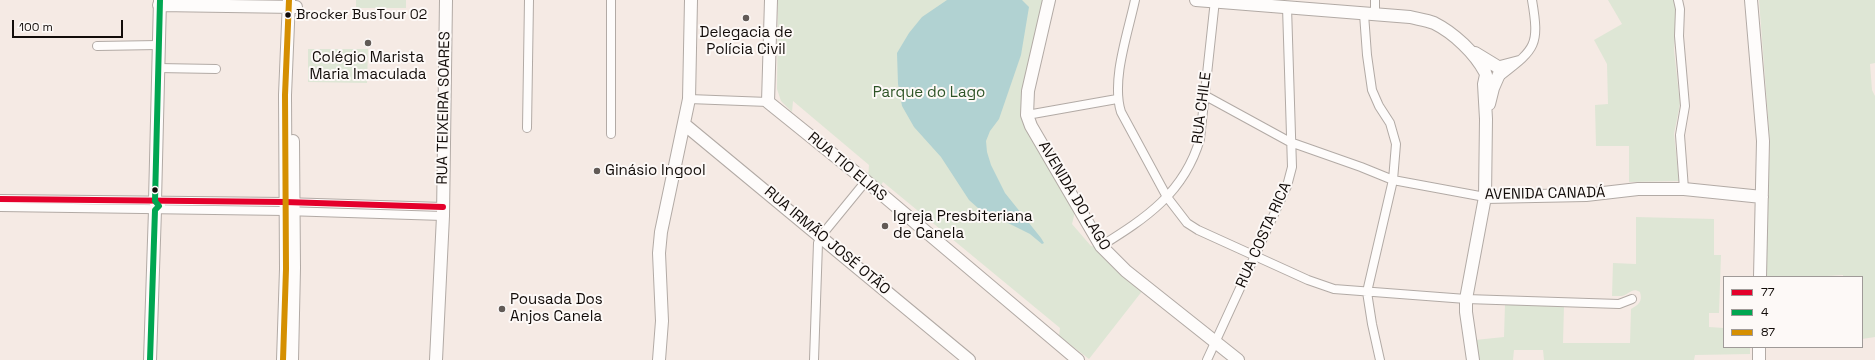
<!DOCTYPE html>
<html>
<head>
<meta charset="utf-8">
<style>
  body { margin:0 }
  #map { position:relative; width:1875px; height:360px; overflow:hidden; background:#f5eae4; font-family:"Space Grotesk",sans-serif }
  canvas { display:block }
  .legend { position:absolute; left:1723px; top:276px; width:140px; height:72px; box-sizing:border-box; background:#fdf9f7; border:1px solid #9f9a98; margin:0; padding:5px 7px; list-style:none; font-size:12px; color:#120c09 }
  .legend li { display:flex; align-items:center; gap:8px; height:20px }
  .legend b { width:20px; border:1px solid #9f9a98 }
  .scale { position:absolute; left:12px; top:20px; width:111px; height:18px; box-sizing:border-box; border:2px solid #120c09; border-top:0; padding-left:5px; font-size:12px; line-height:14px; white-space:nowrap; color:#120c09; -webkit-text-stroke:3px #fdf9f7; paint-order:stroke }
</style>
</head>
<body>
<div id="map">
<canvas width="1875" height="360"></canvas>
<ul class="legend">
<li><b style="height:5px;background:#e4002b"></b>77</li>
<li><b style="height:5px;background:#00a651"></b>4</li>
<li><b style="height:5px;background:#d58f01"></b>87</li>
</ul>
<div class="scale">100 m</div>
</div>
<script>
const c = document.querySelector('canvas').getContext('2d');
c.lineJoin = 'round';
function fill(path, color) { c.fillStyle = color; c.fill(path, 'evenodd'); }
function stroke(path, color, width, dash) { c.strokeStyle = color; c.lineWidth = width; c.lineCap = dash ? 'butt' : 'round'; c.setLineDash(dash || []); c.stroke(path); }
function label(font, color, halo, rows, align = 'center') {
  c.font = font + ' "Space Grotesk",sans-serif'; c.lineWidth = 4; c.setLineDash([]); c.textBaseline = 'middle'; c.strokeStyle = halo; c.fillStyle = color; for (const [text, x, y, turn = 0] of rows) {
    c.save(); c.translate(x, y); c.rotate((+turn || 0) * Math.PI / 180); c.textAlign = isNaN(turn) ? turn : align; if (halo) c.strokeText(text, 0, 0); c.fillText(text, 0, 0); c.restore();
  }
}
fill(new Path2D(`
  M356,0h50v8h-50z
  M778,0h266l-22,105 53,107 -3,12 19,22 7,1 45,43 -54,69 -30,-23 1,-8 -177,-146 -3,5 -12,-10 1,-12 -76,-64 -1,11 -11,-11 -4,-12z
  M1608,0h66l3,11 -3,39 6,54 -6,30 5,47 -50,1v-36h-33l-1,-41 13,-1 -1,-40 -13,-24 28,-16z
  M1759,0h116v63l-5,1 2,26 3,6v241l-13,2v-62h-19v-2l-30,2h-49l6,-133z
  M308,49h60l-1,34 -59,-1z
  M1636,217l78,2v36h7l-2,58h-10v14l15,1v19h26v7l-55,1 -1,5h-150l-1,-10h-29l-1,10h-35l-3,-20 29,-3 1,-33 59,2 -1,37h67l1,-34c7,-4 12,-7 9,-17 -8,-5 -10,2 -18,4 -3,0 -7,0 -10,0l1,-33 23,1z`), '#dee6d5');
fill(new Path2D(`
  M947,0h75l7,7 -8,48 -22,64 -9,12 -4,10 1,11 4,13 14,28 36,45 3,5 -2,1 -12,-10 -52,-26 -9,-8 -28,-43 -27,-30 -12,-21 -4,-22 -1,-31 12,-20 13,-16z`), '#b1d2d2');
const street = new Path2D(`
  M611,0v134
  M1135,0c-7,33 -24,80 -14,112l46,85 20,26 11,7 110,50 26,9 132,10 153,5 13,-5
  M1678,0l2,9 -1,27 6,70 -5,29 4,54
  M1364,14l3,41 5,35 7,16 11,17 6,21 -3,36 -26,112 5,32 8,36
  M1375,14v-14
  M97,46l61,-1
  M1496,66l23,-6
  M158,68l58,1
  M1499,77c36,-28 41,-30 33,-77
  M1204,95l86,47 71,25 32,13 92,17
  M689,99l79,3
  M1027,115l90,-16
  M527,128l2,-128
  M0,199l285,3 158,5
  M0,207l285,4 158,5
  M1101,246c45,-28 83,-53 99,-107l15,-139
  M814,360l4,-117 3,-7 45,-55
  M1207,360l80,-174 5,-19 -5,-160`);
const secondary = new Path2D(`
  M771,0l-3,102 98,79 212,179
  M1049,0l-21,91 -1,24 4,11 70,120 25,25 112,89
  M1196,0l214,17c8,2 17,3 24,6 20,10 41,30 51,49
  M1751,0l12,141 -3,136
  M159,5l137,2
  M1475,53l23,14 2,5 -7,16 -4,16
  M684,124l285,236
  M1485,197l101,-2 52,-6h46l78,8
  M1759,347v13
  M150,360l5,-150 4,-4 -4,-5 5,-201
  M283,360l3,-91 -1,-174 4,-95
  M292,360l2,-92 -1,-127
  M436,360l7,-144 3,-216
  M659,360l3,-39 -3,-68 2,-21 28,-133 2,-99
  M1473,360l-7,-48v-13l19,-102 1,-78 -2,-35 2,-9`);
stroke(street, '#b2aaa5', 10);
stroke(secondary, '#b2aaa5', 14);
stroke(street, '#fefcfb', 8);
stroke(secondary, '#fefcfb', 12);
stroke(new Path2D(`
  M0,199l285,3 158,5`), '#e4002b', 6);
stroke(new Path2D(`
  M150,360l5,-150 4,-4 -4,-5 5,-201`), '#00a651', 6);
stroke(new Path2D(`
  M283,360l3,-91 -1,-174 4,-95`), '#d58f01', 6);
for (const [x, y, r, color] of [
  [288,15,3.5,"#120c09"],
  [746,18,4,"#615a56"],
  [368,43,4,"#615a56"],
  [597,171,4,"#615a56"],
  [155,190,3.5,"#120c09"],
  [885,226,4,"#615a56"],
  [502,309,4,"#615a56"]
]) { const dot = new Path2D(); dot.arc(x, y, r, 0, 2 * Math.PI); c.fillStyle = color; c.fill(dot); stroke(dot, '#fdf9f7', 1.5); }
label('14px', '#120c09', '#fdf9f7', [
  ["Brocker BusTour 02",296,15]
], 'left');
label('15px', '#120c09', '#fdf9f7', [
  ["Delegacia de",746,33,"center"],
  ["Polícia Civil",746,50,"center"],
  ["Colégio Marista",368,58,"center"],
  ["Maria Imaculada",368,75,"center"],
  ["Ginásio Ingool",605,171],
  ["Igreja Presbiteriana",893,217],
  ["de Canela",893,234],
  ["Pousada Dos",510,300],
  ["Anjos Canela",510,317]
], 'left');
label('15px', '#2e5427', '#fdf9f7', [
  ["Parque do Lago",929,93]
]);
label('15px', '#120c09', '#fdf9f7', [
  ["RUA TEIXEIRA SOARES",444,108,-89],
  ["RUA CHILE",1202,108,-83],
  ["RUA TIO ELIAS",847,167,40],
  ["AVENIDA CANADÁ",1545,194,-1],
  ["AVENIDA DO LAGO",1074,196,59],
  ["RUA COSTA RICA",1264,235,-66],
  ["RUA IRMÃO JOSÉ OTÃO",827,241,40]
]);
</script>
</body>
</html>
